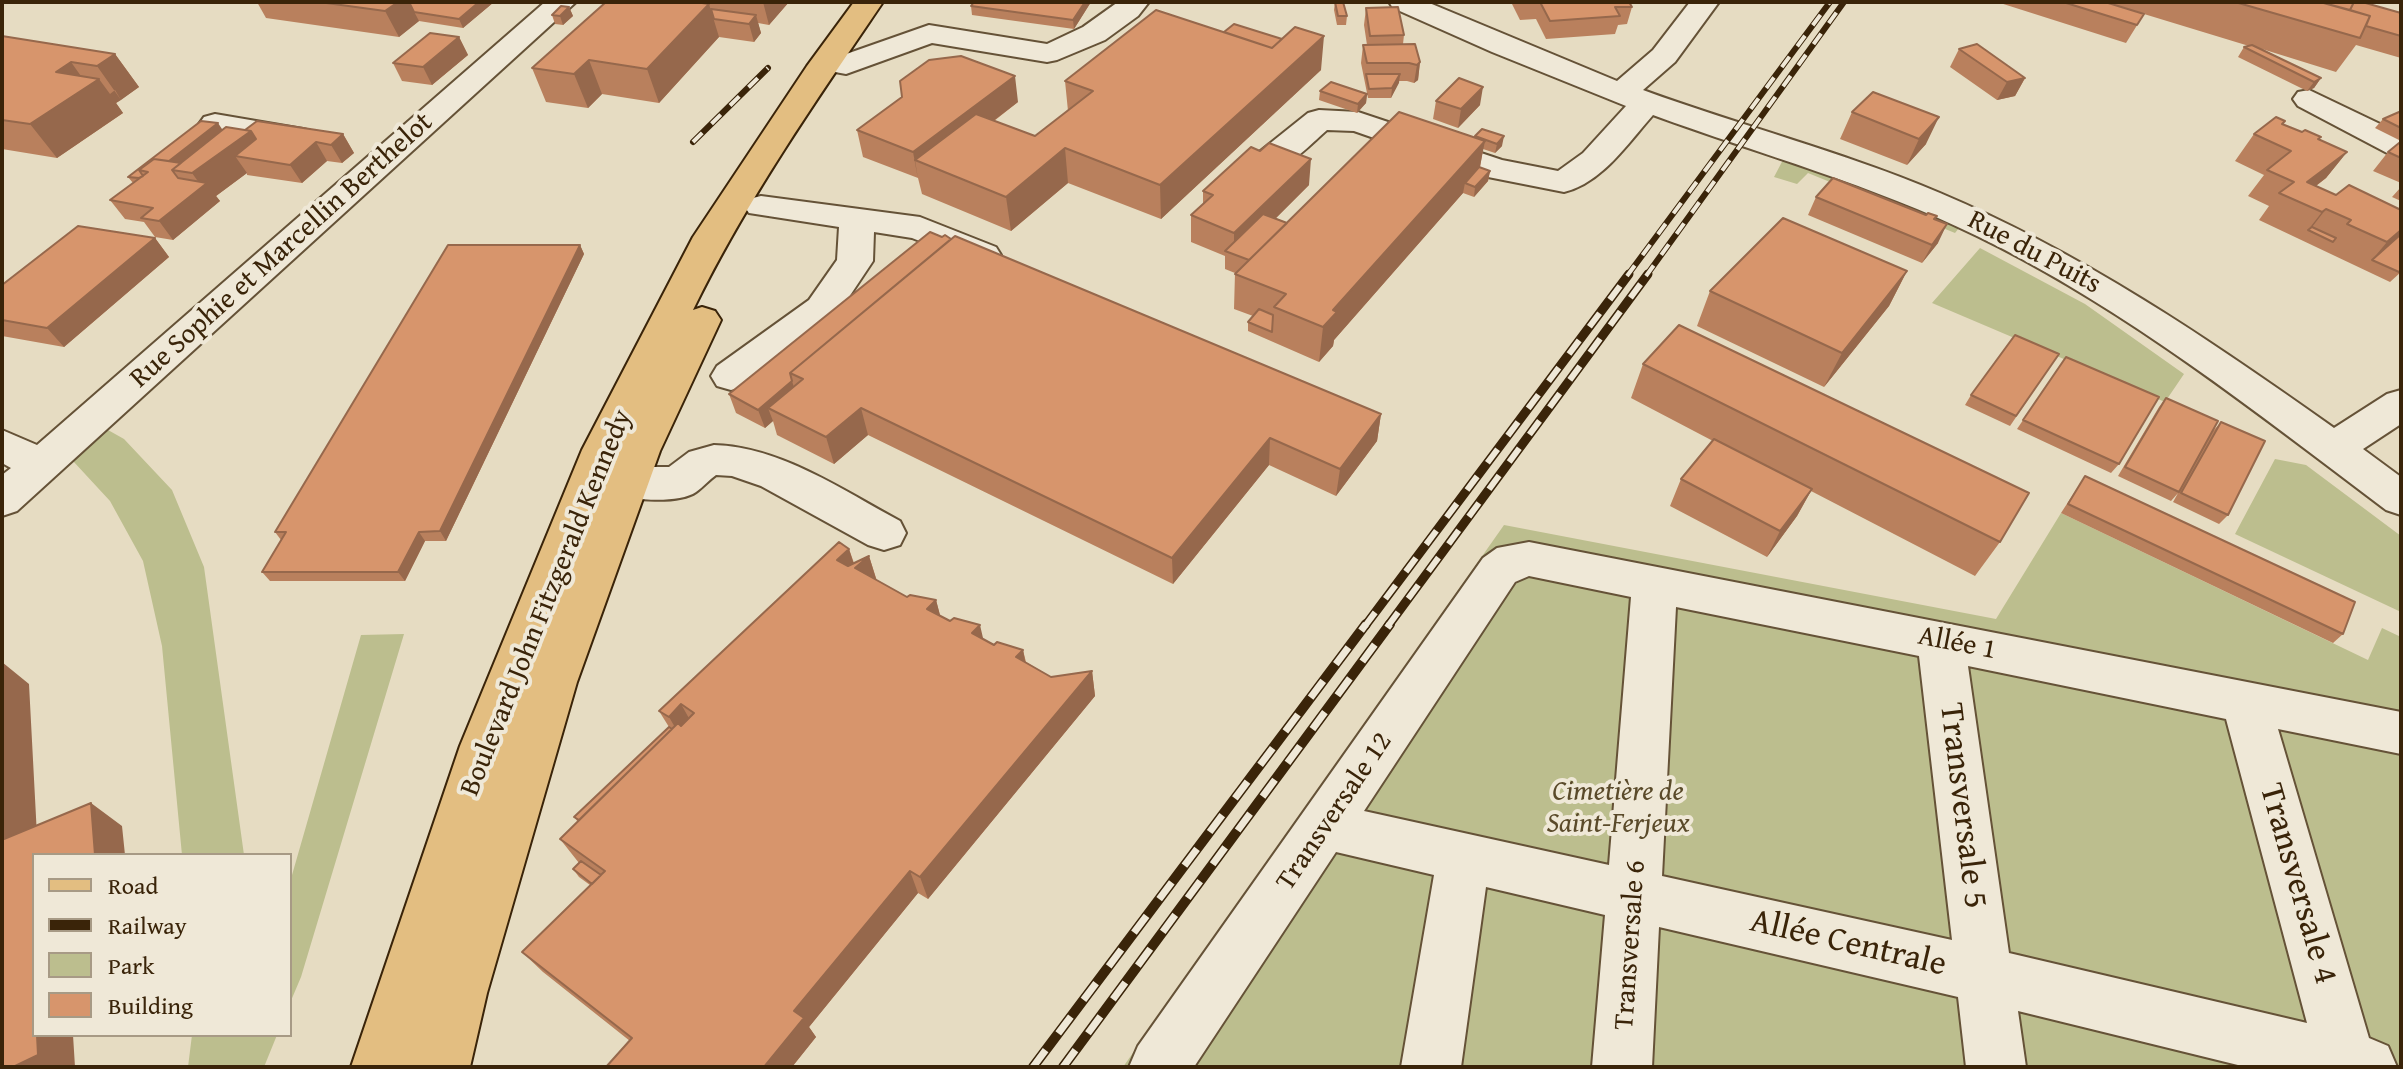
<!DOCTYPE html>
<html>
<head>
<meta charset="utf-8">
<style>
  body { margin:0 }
  #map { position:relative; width:2403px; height:1069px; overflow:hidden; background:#e6dcc2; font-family:"Gentium Book Plus",serif }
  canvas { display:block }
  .frame { position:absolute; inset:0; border:4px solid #3a2409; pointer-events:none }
  .legend { position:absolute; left:32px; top:853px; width:260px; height:184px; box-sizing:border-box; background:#efe8d7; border:2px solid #a79a85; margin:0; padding:10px 14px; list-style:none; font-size:24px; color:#3a2409 }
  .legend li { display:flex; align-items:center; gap:16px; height:40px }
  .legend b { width:40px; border:2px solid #a79a85 }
</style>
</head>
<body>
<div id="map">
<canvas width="2403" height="1069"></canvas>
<div class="frame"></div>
<ul class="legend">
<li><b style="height:10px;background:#e3be81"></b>Road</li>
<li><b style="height:10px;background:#3a2409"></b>Railway</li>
<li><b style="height:22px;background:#bcbe8e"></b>Park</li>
<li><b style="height:22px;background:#d7956c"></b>Building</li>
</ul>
</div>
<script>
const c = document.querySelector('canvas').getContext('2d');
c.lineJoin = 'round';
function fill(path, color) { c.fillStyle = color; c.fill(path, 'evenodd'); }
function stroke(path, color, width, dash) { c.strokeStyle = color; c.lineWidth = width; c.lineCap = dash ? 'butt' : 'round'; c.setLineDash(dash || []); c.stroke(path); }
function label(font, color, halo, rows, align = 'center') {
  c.font = font + ' "Gentium Book Plus",serif'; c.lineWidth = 8; c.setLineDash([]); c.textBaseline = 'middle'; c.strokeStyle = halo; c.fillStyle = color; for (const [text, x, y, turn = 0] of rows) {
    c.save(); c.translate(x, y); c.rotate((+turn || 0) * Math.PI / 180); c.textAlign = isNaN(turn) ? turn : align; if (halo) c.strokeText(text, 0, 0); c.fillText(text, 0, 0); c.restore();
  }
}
fill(new Path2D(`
  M1784,158l138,52 37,18 -4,5 -147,-60 -11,11 -23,-7z
  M1980,248l105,56 99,70 -19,28 -233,-99z
  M108,430l16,9 48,51 32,77 40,288h-62l-20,-209 -19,-85 -33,-60 -37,-40z
  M2275,459l31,6 95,71v76l-166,-78z
  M2061,513l307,147 14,-32 19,9v430h-1278l381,-542 492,94z
  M404,634l-103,343 -11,26v-121l71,-247z
  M192,1035h85l-13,32h-76z`), '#bcbe8e');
const minor = new Path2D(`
  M545,2h31l-559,509 -15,5v-41l9,-7 -9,-5v-33l35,15z
  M1118,2h31l-11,14 -33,24 -48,20 -10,2 -115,-19 -86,31 -11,-2 -4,-7 4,-7 94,-33 118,19 36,-17z
  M1389,2h38l190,79 36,-31 37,-48h29l-44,60 -32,28c98,36 201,62 297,103 142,60 269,146 394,235l53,-34 14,-4v34l-38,25 38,28v38l-15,-5c-130,-98 -261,-202 -409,-274 -104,-51 -215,-81 -324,-121 -25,28 -51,68 -89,77l-81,-16 -129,-45 -27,-1c-20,17 -41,44 -69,37l-5,-7 5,-7 50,-40 11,-3 39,2 144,48 56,11 25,-18 43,-47 -134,-54 -99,-44z
  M2309,90l92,44v23l-12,-3 -91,-48 -5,-7 5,-7z
  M215,114l88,15 12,3 4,7 -4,7 -12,3 -99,-18 -5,-7 5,-7z
  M761,196l159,21 76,30 5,8 -5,8 -13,3 -71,-28 -38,-6 -1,29 -38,57 -90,68 -14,4 -14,-4 -6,-10 6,-10 92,-66 28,-40 2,-33 -90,-14 -5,-7 5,-7z
  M714,445c67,2 128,45 186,76l6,12 -6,12 -16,5 -16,-5 -107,-59 -29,-10 -16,-1c-7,5 -13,12 -20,17 -17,12 -65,8 -84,2l-6,-11 6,-11 15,-5h42l20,-15z
  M1529,542l872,170v42l-123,-25 91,309 19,8 9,21h-151l-228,-56 8,56h-60l-8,-70 -299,-70 -7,140h-60l13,-152 -119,-28 -25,180h-60l33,-192 -98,-23 -142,215h-65l9,-21 345,-488 14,-10zM1529,576l102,21 -22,268 -245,-54 151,-229zM1676,607l243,49 33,284 -290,-64zM1968,666l258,53 81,304 -298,-70z`);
const major = new Path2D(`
  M854,2h29c-68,100 -137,199 -190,308l9,-3 13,4 6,9 -61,131 -83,231 -90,311 -17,74h-119l109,-321 122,-296 111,-213 114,-171z`);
stroke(minor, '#655237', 4);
stroke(major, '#3a2409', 4);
fill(minor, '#efe8d7');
fill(major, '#e3be81');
const railFar2 = new Path2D(`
  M693,142l75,-74
  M1627,276l203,-274
  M1646,276l198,-274`);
const railFar1 = new Path2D(`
  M1365,626l264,-352
  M1388,626l260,-352`);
const rail = new Path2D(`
  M1033,1067l333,-443
  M1063,1067l327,-443`);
stroke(railFar2, '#3a2409', 6);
stroke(railFar1, '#3a2409', 9);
stroke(rail, '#3a2409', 10);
stroke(railFar2, '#efe8d7', 4, [13]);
stroke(railFar1, '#efe8d7', 6, [17]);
stroke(rail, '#efe8d7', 7, [21]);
fill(new Path2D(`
  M257,2h237l-31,26 -44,-7 -20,16 -133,-19z
  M597,2h192l-20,23 -11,-2 3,10 -7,9 -35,-5 -60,66 -57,-9 -14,14 -42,-6 -14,-34 73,-65z
  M974,2h117l-17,27 -102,-14 -1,-9z
  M1335,2l12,14 -1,9h-9l-3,-15z
  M1511,2h118l3,5 -5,17 -9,1 -3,9 -69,5 -10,-20 -16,1z
  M1997,2h365l39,11v45l-45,-13 -20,27 -74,-23 59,29 -7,10 -7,3 -69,-34 6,-10 5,-1 -105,-32 -18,29z
  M569,7l4,9 -10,9 -8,-1 -3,-9z
  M1366,8l38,27 -1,9 17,18 -2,18 -4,3 -7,-2h-8l-8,17h-23l-7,-35 2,-18h4l-3,-20z
  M2,36l113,18 24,33 -23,16 7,10 -66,45 -55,-9z
  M459,37l9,18 -36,30 -30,-4 -9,-18z
  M1959,49l66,29 -10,18 -18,4 -47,-33z
  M1321,70l-160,149 -93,-36 -57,48 -89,-37 -4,-16 -55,-21 -6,-27 161,-28 -24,19 41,15 33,-25 -3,-30z
  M1320,91l47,3 -1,9 -9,10 -38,-13z
  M1873,92l53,52 -19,21 -67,-26 12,-27z
  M1436,101l44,4 -22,23 -25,-9z
  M2401,113v27h-2l-24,-12 8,-9z
  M2285,121l-2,3 64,28 -21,26 -10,8 85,49v37l-11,10 -131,-62 10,-14 -21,-10 16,-21 -29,-14 19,-27z
  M222,130l121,4 11,19 -12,10 -15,-2 -25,22 -55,-8v-2l-31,23 4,5 -47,39 -18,-3 -11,-15 -19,-3 -15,-19 23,-17 -5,-6z
  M1475,136l27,10 -7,7 -12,-4 -3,19 10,3 -2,10 -14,16 -11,-4 -129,147 -1,6 -14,16 -71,-31v-9l5,-6 -19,-7 1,-36 -10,-4v-13l-34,-14v-27l12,-11v-13l106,-6 -33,33 11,5 188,-85z
  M2401,144v39l-28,-12 15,-19z
  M2401,187v14l-9,-4z
  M1816,197l119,22 3,24 -16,20 -114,-48z
  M942,237l9,2 430,175 -4,27 -41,55 -67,-31 -96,119 -305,-149 -34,29 -57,-29 -4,-14 -8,7 -29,-15 -7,-19z
  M155,238l14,19 -105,90 -62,-11v-51z
  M580,245l4,9 -138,287h-21l-20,40h-135l-8,-9 19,-32 -6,-8z
  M1907,271l-18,35 -65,81 -127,-61 13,-35z
  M2059,354l-49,72 -45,-21 6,-10z
  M2066,357l53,107 -8,9 -94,-44z
  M1643,364l357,178 -25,34 -164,-85 -14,25 -30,41 -97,-51 11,-27 32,-38 -82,-43z
  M2166,398l13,94 -8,9 -53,-25 41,-69z
  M2221,422l7,93 -9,9 -46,-22 40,-71z
  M2085,476l258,158 -10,9 -272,-130z
  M849,549l5,14 15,-7 8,25 30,16 29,3 4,16 54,29 29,5 3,12 25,15 41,-6 3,25 -167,203 -10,-6 -109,134 7,10 -24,30h-186l24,-26 -87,-69 -21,-20 68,-67 -11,-8 -6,-8 6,-6 -19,-24 18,-17 -4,-5 95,-90 -10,-16z`), '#b9805d');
fill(new Path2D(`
  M398,2h11l10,19 -20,16 -14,-26z
  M479,2h15l-31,26 -4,-9z
  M763,2h26l-20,23z
  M1085,2h6l-17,27 -1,-9z
  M709,4l10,33 -60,66 -12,-34z
  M569,7l4,9 -10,9 -3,-9z
  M756,15l5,18 -7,9 -5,-18z
  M1324,36l-3,34 -160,149 -1,-34z
  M459,37l9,18 -36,30 -9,-18z
  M115,54l24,33 -18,13 -24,-34z
  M589,60l13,34 -14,14 -14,-34z
  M71,62l17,24 11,-7 11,15 5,-4 6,10 -5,3 7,10 -66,45 -27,-34 26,-52z
  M1420,62l-2,18 -4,3 3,-18z
  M1400,74l-1,9 -8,15 1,-10z
  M1015,76l3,26 -85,65 -18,-7 3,19 -5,-27z
  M2025,78l-10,18 -18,4 10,-18z
  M2321,78l-7,10 -7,3 7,-9z
  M1483,87l-3,18 -22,23 3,-19z
  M1367,94l-1,9 -9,10 1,-9z
  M1939,117l-13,27 -19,21 12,-26z
  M218,123l6,9 -52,38 -22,6z
  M251,131l17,27 -33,-2 12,17 -31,23 4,5 -47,39 -14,-19 43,-34 -10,-14z
  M343,134l11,19 -12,10 -11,-18z
  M1504,136l-2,10 -7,7 2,-9z
  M1485,141l-7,35 -13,7 -2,10 -129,147 -1,6 -14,16 4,-35 10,-17z
  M316,142l11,19 -25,22 -12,-18z
  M1065,148l3,35 -57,48 -5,-34z
  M2347,152l-21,26 -30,23 11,-19z
  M1311,159l-2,26 -71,71 -4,-2v-21z
  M1490,171l-2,10 -14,16 1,-10z
  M2326,209l-17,22 -1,-1 14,-18z
  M1947,224l-9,19 -16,20 10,-18z
  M2401,230v4l-9,10 -20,16 15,-18z
  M155,238l14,19 -105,90 -17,-19z
  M580,245l4,9 -138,287 -6,-10z
  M1907,271l-18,35 -65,81 18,-34z
  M792,381l6,19 -30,8 5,13 -8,7 -7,-18z
  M861,408l7,27 -34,29 -8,-27z
  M1381,414l-4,27 -41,55 4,-27z
  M1270,438l-1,27 -96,119 -1,-26z
  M1812,489l-15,27 -30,41 13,-26z
  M419,532l6,9 -20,40 -7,-9z
  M849,549l6,19 14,-12 8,26 -40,-22z
  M936,600l7,26 -16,-17z
  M980,625l6,26 -14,-18z
  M1023,650l5,26 -12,-19z
  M2,662l27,22 9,171 -34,-16 -2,-49z
  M1092,671l3,25 -167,203 -8,-22z
  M681,704l14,25 -12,12 -14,-24z
  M91,803l31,23 3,29h-30z
  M910,871l8,22 -109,134 7,10 -24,30h-28l30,-56z
  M37,1035h36l2,32h-62z`), '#96684c');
const building = new Path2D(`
  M319,2h79l-13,9z
  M409,2h70l-20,17 -45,-7z
  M606,2h89l14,2 -62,65 -58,-9 -15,14 -42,-6z
  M974,2h111l-12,18 -102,-14z
  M1335,2h8l4,14h-9z
  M1540,2h89l3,5h-17l5,9 -70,5z
  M2063,2h42l39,12 -7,11z
  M2235,2h85l50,14 -10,22z
  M2320,2h34l-4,8z
  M2354,2h8l39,11v23l-35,-10 4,-10 -20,-6z
  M561,6l8,1 -9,9 -8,-1z
  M1398,7l6,28 -34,1 -4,-28z
  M711,9l45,6 -7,9 -35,-5z
  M1156,10l116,38 23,-21 29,9 -164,149 -95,-37 -59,49 -91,-37 61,-46 59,22 58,-45 -28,-10z
  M1234,24l48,15 -10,9 -48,-16z
  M430,33l29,4 -36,30 -30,-4z
  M2,36l113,18 -18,12 -26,-4 -15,10 43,7 -69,45 -28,-4z
  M1415,44l5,18 -3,3 -8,-2h-42l-4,-18z
  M1977,44l48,34 -18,4 -48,-33z
  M2252,45l69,33 -7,4 -70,-35z
  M961,56l54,20 -102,76 -56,-22 45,-33 -2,-16 29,-21z
  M1366,74h34l-8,14 -23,1z
  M1459,78l24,9 -22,22 -25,-8z
  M1331,82l36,12 -9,10 -38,-13z
  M1873,92l66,25 -20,22 -67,-27z
  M1399,112l86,29 -152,169 4,2 -14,15 -49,-20 12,-13 -51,-20z
  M2399,112l2,1v15l-18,-9z
  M2276,117l9,4 -3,3 20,8 3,-2 16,7 -3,2 29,13 -40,30 29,13 13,-10 52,25v20l-14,12 -40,-18 4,-4 -25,-11 -4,3 -43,-19 15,-11 -27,-12 24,-19 -37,-17z
  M201,121l17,2 -49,38 -15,-2 -15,11 4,6 -4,2 -11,-1z
  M257,121l86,13 -12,11 -15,-3 -26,23 -55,-9 21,-17 -5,-8 -6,-1z
  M226,127l25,4 -59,42 -20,-3z
  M1482,129l22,7 -7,8 -22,-8z
  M1269,143l42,16 -77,74 -43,-18 22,-20 -10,-4 48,-44 9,4z
  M2399,143l2,1v14l-13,-6z
  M154,159l27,4 -9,7 6,8 29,5 -48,38 -18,-3 12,-10 -43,-8 38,-28 -9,-2z
  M1479,167l11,4 -15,16 -10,-4z
  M1833,178l93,37 2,-2 9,3 -3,3 13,5 -15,21 -116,-48z
  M1263,214l24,9 -38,37 -24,-9z
  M1783,218l124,53 -65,82 -132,-62z
  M78,226l77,12 -108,90 -45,-8v-35z
  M2312,227l24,11 -3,4 -25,-12z
  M930,232l12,5 3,-2 6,4 -161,134 2,8 -34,29 -29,-16z
  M2400,235l1,35 -2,2 -27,-12z
  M955,236l426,178 -41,55 -70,-31 -98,120 -311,-150 -35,29 -58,-29 35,-29 -13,-6z
  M448,245h132l-140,286 -21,1 -21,40h-136l24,-40h-11z
  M1259,309l14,6 -1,17 -24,-10z
  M1679,325l350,168 -29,49 -357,-178z
  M2015,335l44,19 -43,62 -45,-21z
  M2066,357l93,40 -40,67 -96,-44z
  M2166,398l52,23 -39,71 -54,-25z
  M2221,422l44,19 -37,74 -47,-22z
  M1714,439l98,50 -32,42 -99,-52z
  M2085,476l270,126 -12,32 -275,-130z
  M839,542l10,7 -12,11 11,6 21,-10 -14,12 52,29 3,-2 26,5 -9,9 23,12 4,-3 26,7 -8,8 22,12 3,-3 26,8 -7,7 35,20 41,-6 -172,206 -10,-6 -116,140 10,7 -40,49h-158l26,-29 -110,-86 83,-81 -45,-32 118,-116 3,3 13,-13 -13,-9 -12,13 -10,-6z
  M669,727l3,2 -93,91 -5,-3z
  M2,790l2,49 87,-36 4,52h-61v180h3l1,20 -25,12h-11z
  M581,861l20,14 -9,9 -19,-15z`);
fill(building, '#d7956c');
stroke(building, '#96684c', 2);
label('28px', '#3a2409', '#efe8d7', [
  ["Rue Sophie et Marcellin Berthelot",282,251,-42],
  ["Rue du Puits",2034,253,28],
  ["Boulevard John Fitzgerald Kennedy",547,603,-68],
  ["Allée 1",1957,644,11],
  ["Transversale 12",1335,812,-56],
  ["Transversale 6",1631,945,-86]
]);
label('italic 28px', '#5a4a2a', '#efe8d7', [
  ["Cimetière de",1618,793],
  ["Saint-Ferjeux",1618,825]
]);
label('34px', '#3a2409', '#efe8d7', [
  ["Transversale 5",1962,806,83],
  ["Transversale 4",2297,884,74],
  ["Allée Centrale",1848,944,13]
]);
</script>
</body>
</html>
